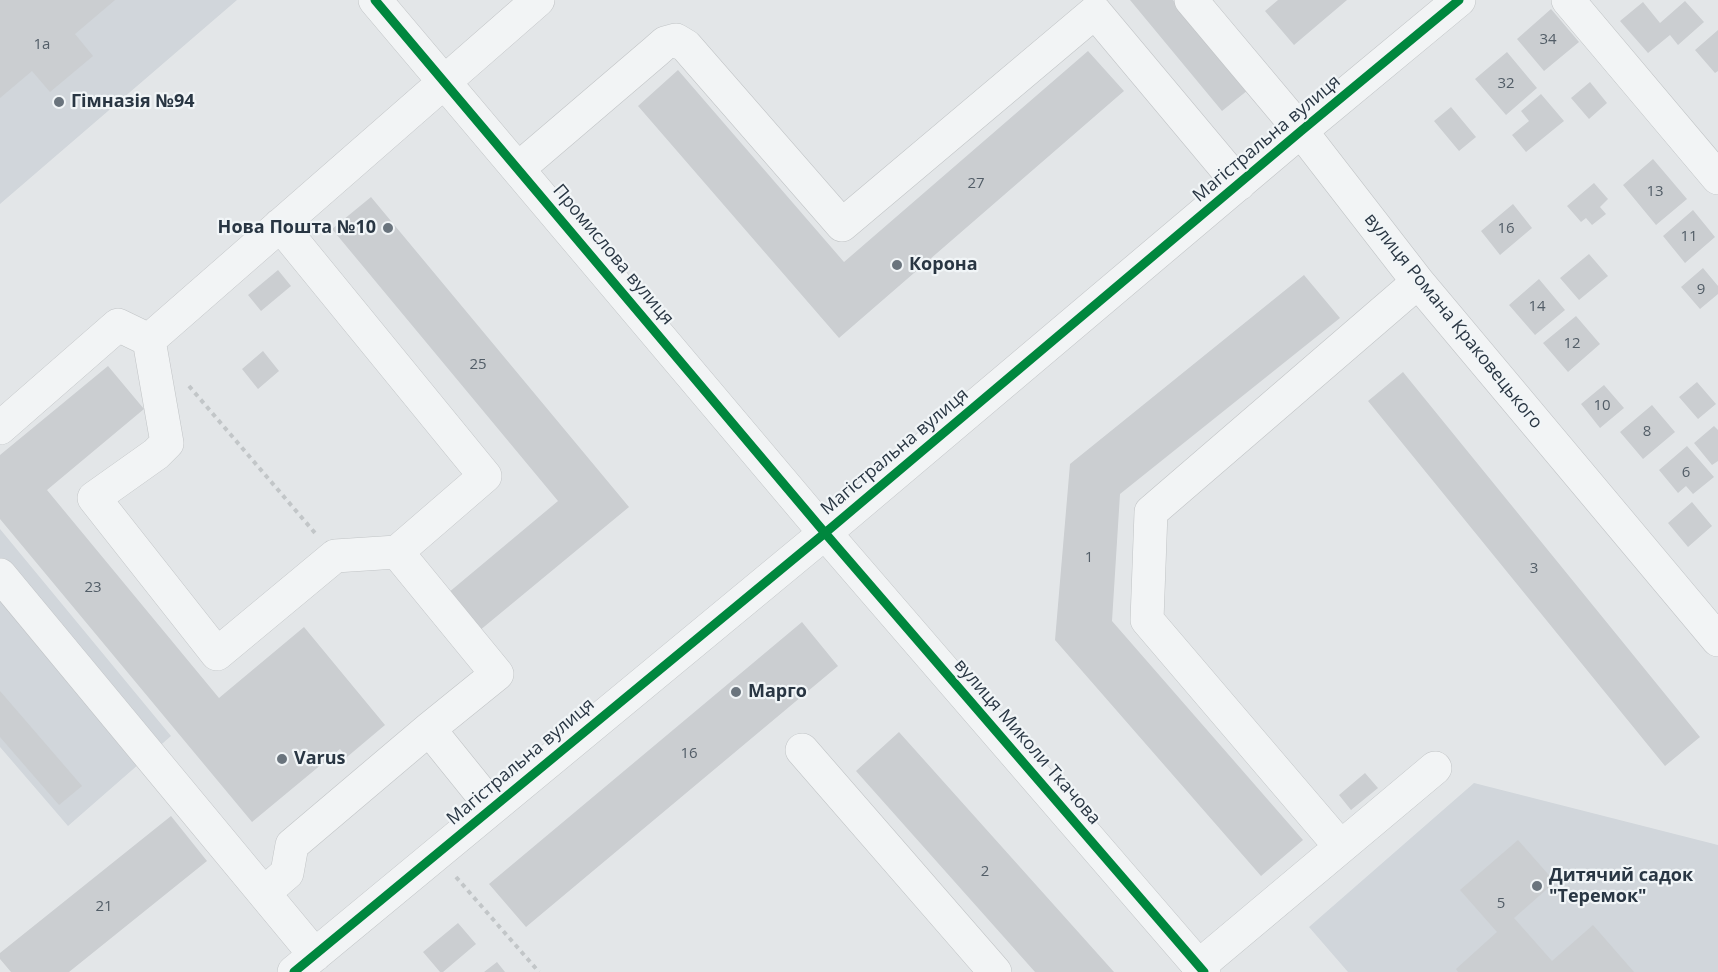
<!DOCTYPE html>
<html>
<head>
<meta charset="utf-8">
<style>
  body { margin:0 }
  canvas { display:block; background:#e3e6e8 }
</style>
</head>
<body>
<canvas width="1718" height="972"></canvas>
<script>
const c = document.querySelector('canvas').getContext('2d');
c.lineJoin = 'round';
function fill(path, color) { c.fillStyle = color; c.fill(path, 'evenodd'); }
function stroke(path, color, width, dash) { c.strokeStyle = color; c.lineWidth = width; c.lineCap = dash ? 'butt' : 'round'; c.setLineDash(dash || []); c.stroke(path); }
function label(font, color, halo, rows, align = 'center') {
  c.font = font + ' "Open Sans",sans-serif'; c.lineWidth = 4.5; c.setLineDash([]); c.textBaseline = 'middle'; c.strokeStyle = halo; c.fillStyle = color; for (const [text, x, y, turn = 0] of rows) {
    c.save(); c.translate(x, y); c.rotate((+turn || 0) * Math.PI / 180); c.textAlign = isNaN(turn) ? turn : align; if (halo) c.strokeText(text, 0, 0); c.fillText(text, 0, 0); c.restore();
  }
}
fill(new Path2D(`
  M0,0h237l-237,204z
  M0,529l171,207 -103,90 -68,-79z
  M1474,783l244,62v127h-370l-39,-45z`), '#d1d6db');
fill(new Path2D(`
  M0,0h115l-40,34 18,22 -43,36 -18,-21 -32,27z
  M1130,0h43l75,90 -26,21z
  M1278,0h69l-53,45 -29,-34z
  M1685,1l19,21 -26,23 -8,-10 -22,18 -28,-32 23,-19 17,21z
  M1551,9l28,33 -35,29 -27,-32z
  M1718,30v41l-3,2 -20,-23z
  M1088,51l36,40 -285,247 -201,-232 40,-36 166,192z
  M1507,52l30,36 -31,27 -31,-36z
  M1590,82l17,21 -18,16 -18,-21z
  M1541,94l23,27 -38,31 -14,-17 17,-14 -8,-10z
  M1451,107l25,30 -17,14 -25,-30z
  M1653,159l34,40 -31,26 -33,-40z
  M1594,183l14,16 -8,8 6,7 -14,11 -6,-7 -5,4 -14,-16z
  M371,197l258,310 -150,124 -31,-38 110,-92 -226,-272z
  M1513,204l19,24 -32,27 -19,-24z
  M1693,210l22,27 -30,26 -22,-27z
  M1589,254l19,22 -29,24 -19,-22z
  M1703,268l15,18v8l-18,15 -19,-22z
  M278,270l13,16 -30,25 -13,-16z
  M1304,275l36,43 -220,176 -8,127 191,219 -42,36 -206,-236 15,-176z
  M1539,279l26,31 -30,25 -26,-30z
  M1576,316l24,28 -32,28 -25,-29z
  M263,351l16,20 -21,18 -16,-20z
  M108,366l36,43 -97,81 172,208 85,-71 81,98 -38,32 -7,-8 -88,73 -252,-303v-64z
  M1403,372l297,365 -35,29 -297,-365z
  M1697,382l19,22 -18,15 -19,-22z
  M1604,385l20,23 -24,20 -19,-24z
  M1652,405l23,27 -32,27 -23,-27z
  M1714,426l4,4v31l-6,4 -18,-22z
  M1687,446l27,31 -21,17 -7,-8 -8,7 -19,-23z
  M1692,502l20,24 -24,21 -20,-24z
  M802,622l36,44 -312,261 -37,-43z
  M0,691l82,95 -23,19 -59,-68z
  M899,732l215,240h-79l-179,-201z
  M1365,773l13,15 -27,22 -12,-15z
  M171,816l36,45 -138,111h-58l-11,-13v-6z
  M1518,840l37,42 -41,36 38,43 41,-36 41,47h-176l-2,-3 41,-37 -37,-42z
  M458,923l18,21 -33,28h-3l-17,-20z
  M497,962l8,10h-21z`), '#cbced1');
const minor = new Path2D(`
  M375,0l450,533 379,439
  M1191,0l110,131 117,151 300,358
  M1568,0l150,178
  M519,168l137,-117 9,-8 11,-3 10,6 156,179 253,-213 144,172
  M280,225l205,251 -88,76 100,122 -68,55
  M149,340l18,103 -11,11 -62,44 123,156 118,-98 62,-4
  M0,428l118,-103 31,15 389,-340
  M0,575l315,380
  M802,750l193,222
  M1340,846l-193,-226 4,-108 267,-230
  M264,893l23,-20 5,-28 137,-116 63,78
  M1199,966l236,-198
  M294,972l531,-439 476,-402 158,-131`);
stroke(minor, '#c1c4c6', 34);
stroke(new Path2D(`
  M189,386l126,147
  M456,877l83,95`), '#c2c6c8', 4, [4.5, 4.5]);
stroke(minor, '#f2f4f5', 33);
stroke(new Path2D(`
  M375,0l450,533 379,439
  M294,972l531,-439 476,-402 158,-131`), '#00873e', 9);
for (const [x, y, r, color] of [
  [59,102,6,"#6a747d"],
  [388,228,6,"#6a747d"],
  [897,265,6,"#6a747d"],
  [736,692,6,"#6a747d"],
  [282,759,6,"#6a747d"],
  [1537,886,6,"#6a747d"]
]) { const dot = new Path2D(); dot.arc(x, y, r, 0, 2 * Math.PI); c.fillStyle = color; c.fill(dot); stroke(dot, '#f1f5f7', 2); }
label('15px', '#525d67', null, [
  ["34",1548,40],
  ["1а",42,45],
  ["32",1506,84],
  ["27",976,184],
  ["13",1655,192],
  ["16",1506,229],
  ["11",1689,237],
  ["9",1701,290],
  ["14",1537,307],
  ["12",1572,344],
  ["25",478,365],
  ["10",1602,406],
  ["8",1647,432],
  ["6",1686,473],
  ["1",1089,558],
  ["3",1534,569],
  ["23",93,588],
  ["16",689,754],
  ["2",985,872],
  ["5",1501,904],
  ["21",104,907]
]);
label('bold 18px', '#293643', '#f1f5f7', [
  ["Гімназія №94",71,102],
  ["Нова Пошта №10",376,228,"right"],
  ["Корона",909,265],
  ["Марго",748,692],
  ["Varus",294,759],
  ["Дитячий садок",1549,876],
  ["\"Теремок\"",1549,897]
], 'left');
label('18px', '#293643', '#f1f5f7', [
  ["Магістральна вулиця",1267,139,-40],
  ["Промислова вулиця",613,255,50],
  ["вулиця Романа Краковецького",1453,321,51],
  ["Магістральна вулиця",895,452,-40],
  ["вулиця Миколи Ткачова",1027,742,49],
  ["Магістральна вулиця",521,762,-40]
]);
</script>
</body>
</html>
